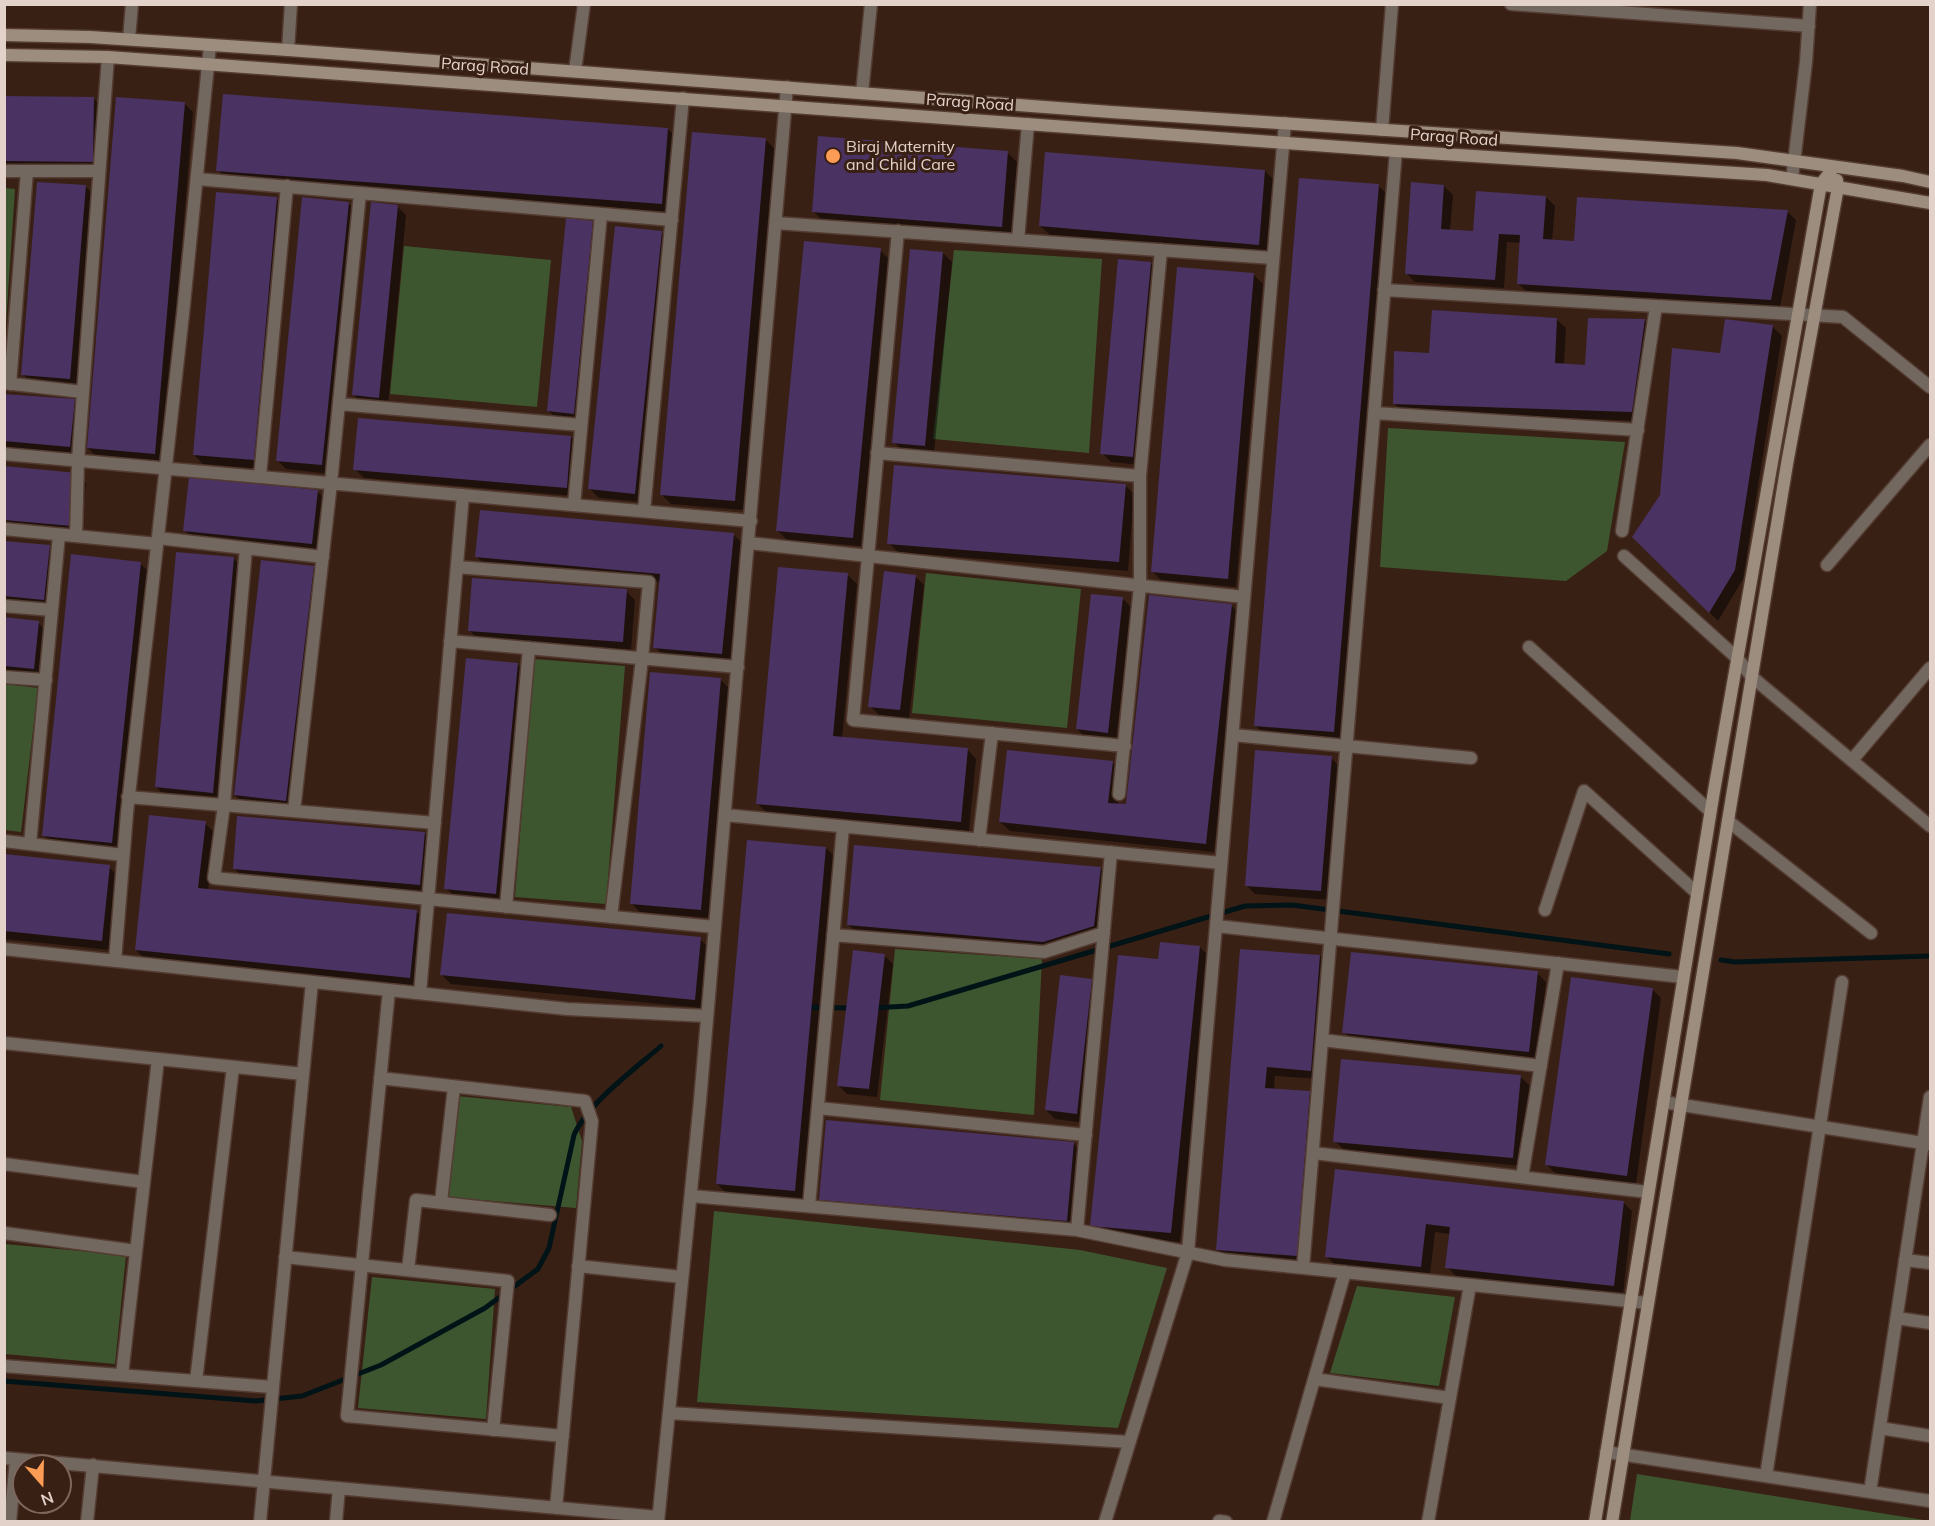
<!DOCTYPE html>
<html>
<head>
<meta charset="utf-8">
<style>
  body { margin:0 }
  #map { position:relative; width:1935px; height:1526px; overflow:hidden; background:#392015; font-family:Mulish,sans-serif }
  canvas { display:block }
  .frame { position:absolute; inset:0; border:6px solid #e3d2ca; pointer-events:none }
  .north { position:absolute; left:12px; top:1454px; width:60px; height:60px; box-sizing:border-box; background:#392015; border:2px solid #7d675d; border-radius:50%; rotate:160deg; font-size:16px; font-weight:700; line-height:24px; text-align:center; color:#e3d2ca }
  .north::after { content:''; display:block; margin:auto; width:21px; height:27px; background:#fd9c55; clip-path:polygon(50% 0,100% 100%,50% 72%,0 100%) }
</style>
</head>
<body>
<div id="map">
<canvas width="1935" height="1526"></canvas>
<div class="frame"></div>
<div class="north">N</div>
</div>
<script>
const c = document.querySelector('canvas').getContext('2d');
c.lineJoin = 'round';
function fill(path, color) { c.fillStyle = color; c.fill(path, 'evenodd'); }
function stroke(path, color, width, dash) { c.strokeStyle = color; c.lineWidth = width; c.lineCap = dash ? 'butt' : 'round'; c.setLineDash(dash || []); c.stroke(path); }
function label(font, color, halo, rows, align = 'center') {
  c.font = font + ' Mulish,sans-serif'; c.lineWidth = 6; c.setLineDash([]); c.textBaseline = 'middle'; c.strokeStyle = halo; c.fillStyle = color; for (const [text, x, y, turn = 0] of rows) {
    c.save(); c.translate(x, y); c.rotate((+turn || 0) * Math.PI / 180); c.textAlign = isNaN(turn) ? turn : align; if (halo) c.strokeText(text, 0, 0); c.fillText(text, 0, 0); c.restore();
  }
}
fill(new Path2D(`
  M5,188l10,1 -10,149 -1,-150z
  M404,246l147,14 -14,147 -147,-13z
  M954,250l148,9 -13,194 -156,-14z
  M1388,428l237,14 -18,109 -41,30 -186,-14z
  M926,573l155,16 -14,139 -155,-15z
  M534,659l91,7 -19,238 -91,-7z
  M5,684l33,4 -17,144 -16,-2z
  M895,949l147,10 -8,156 -154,-15z
  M456,1096l115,11 11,34 -6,67 -130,-11z
  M714,1211l366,39 87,18 -49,160 -421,-26z
  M4,1244l122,11 -11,109 -110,-10z
  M372,1277l123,12 -9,130 -128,-11z
  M1357,1286l98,11 -16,89 -109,-13z
  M1637,1474l293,47h-300z`), '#3e562f');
fill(new Path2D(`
  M4,97l90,2 9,9 -2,63 -97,-2z
  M184,103l9,9 -29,350 -67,-5 -9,-9z
  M668,129l9,9 -6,74 -444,-33 -9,-9z
  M766,140l9,9 -32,361 -72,-6 -9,-9z
  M1008,153l9,9 -6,73 -189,-15 -9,-9z
  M1265,171l9,9 -6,73 -218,-18 -10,-9z
  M1379,186l9,9 -45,545 -79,-6 -9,-9z
  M1444,186l9,9 -3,36 24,1 72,-35 9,9 -3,35 24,1 211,-31 9,9 -16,88 -252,-15 -9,-9 2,-41 -14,-1 -3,46 -89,-6 -9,-9z
  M86,187l9,9 -16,191 -47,-4 -9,-9z
  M276,199l9,9 -22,261 -60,-5 -9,-9z
  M348,203l10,9 -27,262 -45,-5 -9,-9z
  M397,206l9,9 -18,191 -25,-2 -9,-9z
  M592,222l9,9 -18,191 -25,-2 -9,-9z
  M661,232l9,9 -26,261 -45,-4 -9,-9z
  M880,250l9,9 -28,287 -74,-6 -9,-9z
  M943,253l9,9 -18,192 -31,-3 -9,-9z
  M1151,264l9,9 -18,192 -31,-3 -9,-9z
  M1254,275l9,9 -27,303 -75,-7 -9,-9z
  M1556,319l10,9 -2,37 22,1 58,-46 9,9 -13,92 -237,-9 -9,-9 36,-48z
  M1773,327l9,9 -39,243 -25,42 -84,-84 27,-42 60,-140z
  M4,395l70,6 9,9 -4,45 -75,-6z
  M571,437l9,9 -5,50 -211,-18 -9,-9z
  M4,468l73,6 9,9 -5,51 -77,-6z
  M1125,485l9,9 -6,77 -230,-19 -9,-9z
  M317,491l9,9 -6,52 -126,-13 -10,-9z
  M733,534l9,9 -11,119 -67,-6 -9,-9 6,-65 -175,-16 -9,-9z
  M4,542l45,5 9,9 -6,52 -48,-5z
  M234,559l9,9 -22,233 -56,-5 -9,-9z
  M140,563l9,9 -28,279 -69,-7 -9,-9z
  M313,568l9,9 -27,232 -51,-5 -9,-9z
  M848,575l9,9 -15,154 125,11 9,10 -7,72 -203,-19 -9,-9z
  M915,576l9,9 -15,134 -30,-4 -9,-9z
  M626,591l9,9 -4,50 -153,-11 -9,-9z
  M1123,599l9,9 -16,133 -30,-3 -9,-9z
  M1231,605l9,9 -26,238 -204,-21 -10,-9 112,-60 9,9 -3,34 10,1z
  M4,619l34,4 9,9 -5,45 -38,-4z
  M517,664l9,9 -21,229 -50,-5 -9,-9z
  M720,679l9,9 -19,230 -70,-6 -9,-9z
  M1331,758l9,9 -10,133 -75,-6 -9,-9z
  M205,823l9,9 -6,58 208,21 9,9 -7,66 -273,-27 -9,-9z
  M424,833l9,9 -4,51 -186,-16 -9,-9z
  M826,848l9,9 -31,342 -78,-6 -9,-9z
  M4,856l105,11 9,9 -7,74 -107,-11z
  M1101,868l9,9 -8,58 -49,15 -196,-17 -9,-9z
  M700,939l9,9 -6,60 -252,-24 -9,-9z
  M1200,947l9,9 -29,286 -79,-8 -9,-9 67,-265z
  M1242,950l78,6 9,9 -9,114 -45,-3 -1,14 35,3 9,9 -13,163 -79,-6 -9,-9z
  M884,955l9,9 -16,133 -30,-3 -9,-9z
  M1537,973l9,9 -8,78 -185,-19 -9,-9z
  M1092,980l9,9 -16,134 -30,-4 -9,-9z
  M1652,989l9,9 -25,186 -81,-11 -9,-9z
  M1521,1077l9,9 -8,80 -178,-16 -9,-9z
  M1073,1143l9,9 -7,78 -246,-22 -9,-9z
  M1336,1171l287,31 9,9 -9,84 -167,-19 -9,-9 3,-33 -15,-2 -5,43 -95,-10 -9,-9z`), '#0007');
stroke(new Path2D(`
  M1721,960l14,2 195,-6
  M806,1007l45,1
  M872,1008l36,-2 337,-100 47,-1 377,49
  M4,1381l252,20 46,-5 79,-31 104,-57 53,-39 11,-21 25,-113c14,-32 61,-66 87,-89`), '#001316', 5);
fill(new Path2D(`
  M223,94l445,34 -6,76 -446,-33z
  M4,96l90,1 -1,65 -89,-1z
  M116,97l69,5 -30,352 -68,-6z
  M692,132l74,6 -31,363 -75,-6z
  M818,136l190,15 -6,76 -190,-15z
  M1045,152l220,18 -6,75 -220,-19z
  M1299,178l80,6 -45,548 -80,-6z
  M37,182l49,3 -16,194 -49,-4z
  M1411,182l33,3 -3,44 32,2 3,-40 70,5 -3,43 31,2 3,-44 211,13 -17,90 -254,-16 3,-49 -21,-1 -4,46 -90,-6z
  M216,192l61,5 -23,263 -61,-5z
  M302,197l47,5 -27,263 -46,-4z
  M371,202l27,3 -19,193 -27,-3z
  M566,218l27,3 -19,193 -27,-3z
  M615,226l47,5 -27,263 -47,-5z
  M804,241l77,7 -28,290 -77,-7z
  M910,249l33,3 -18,194 -33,-3z
  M1118,259l33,3 -18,195 -33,-3z
  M1177,267l77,6 -26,306 -77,-7z
  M1432,310l125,8 -2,45 30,2 3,-47 57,1 -13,93 -239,-8 1,-53 35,2z
  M1725,319l48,6 -38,245 -26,43 -77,-76 28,-42 12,-147 48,5z
  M4,394l71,5 -5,48 -66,-6z
  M358,418l213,18 -4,52 -214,-18z
  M894,465l232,19 -7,78 -232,-18z
  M4,466l73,7 -5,53 -68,-6z
  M189,477l129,13 -6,54 -129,-13z
  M480,510l254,23 -12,121 -69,-6 7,-74 -185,-17z
  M4,541l46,4 -6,55 -40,-4z
  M176,552l58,5 -21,236 -58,-6z
  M71,554l70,8 -29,281 -70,-7z
  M261,560l53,6 -28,235 -52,-6z
  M778,567l70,6 -15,163 135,12 -7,74 -205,-18z
  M884,571l32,4 -16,135 -32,-3z
  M472,578l155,11 -4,53 -155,-11z
  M1091,594l32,3 -15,136 -32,-4z
  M1149,595l83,9 -26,240 -207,-22 8,-72 106,11 -5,42 18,1z
  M4,617l35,4 -5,48 -30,-3z
  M466,658l52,5 -22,231 -52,-5z
  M650,672l71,6 -20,232 -71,-6z
  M1255,750l77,6 -11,135 -76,-5z
  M149,815l57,6 -8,67 219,22 -7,68 -275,-28z
  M237,816l188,16 -5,53 -187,-16z
  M747,840l79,7 -31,344 -79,-7z
  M854,845l247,22 -7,59 -51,16 -196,-17z
  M4,854l106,11 -8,76 -98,-10z
  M447,913l254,24 -6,63 -255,-25z
  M1160,942l40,4 -29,287 -81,-7 28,-271 40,4z
  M1240,949l80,6 -9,116 -44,-4 -2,21 45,3 -13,165 -81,-6z
  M853,950l32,4 -16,135 -32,-3z
  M1351,952l187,19 -9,81 -187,-19z
  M1060,975l32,4 -15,135 -32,-4z
  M1571,977l82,11 -26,188 -82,-11z
  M1341,1059l180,16 -8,83 -180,-16z
  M826,1120l248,22 -7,79 -248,-21z
  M1335,1169l289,32 -10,85 -169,-18 5,-41 -24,-3 -5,43 -96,-10z`), '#4a3262');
const street = new Path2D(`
  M1511,4l298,22
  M129,39l3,-35
  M288,50l3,-46
  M575,71l9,-67
  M862,93l9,-89
  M1382,130l10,-126
  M4,171h95
  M197,179l475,41
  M1792,179l14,-117 4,-58
  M776,223l496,35
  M898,231l-45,489 272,26
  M1018,240l10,-116
  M1384,290l459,27 87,70
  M4,383l79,9
  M10,384l17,-213
  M339,404l242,21
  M1374,413l264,17
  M877,453l263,23
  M4,454l747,67
  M260,476l27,-290
  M574,505l27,-291
  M644,511l39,-413
  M4,529l153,15
  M1622,531l34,-225
  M76,536l2,-76 30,-403
  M158,538l165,19
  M749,543l495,54
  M246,548l-22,257 -10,73 501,49
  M1624,556l113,102 15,19 178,149
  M1827,565l103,-120
  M457,567l192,15 -7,77 -31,258
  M4,606l48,4
  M450,641l288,26
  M1529,647l181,164
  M4,677l42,3
  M1233,735l238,23
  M1852,760l78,-92
  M1119,794l21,-208v-110l21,-226
  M128,797l307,26
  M294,811l37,-328 29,-290
  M725,815l496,48
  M1728,821l143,112
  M979,840l13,-107
  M4,841l119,14
  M30,844l29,-309
  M506,907l23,-259
  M1545,910l39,-119 113,102
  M1216,926l467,51
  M833,935l211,17 60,-19
  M4,949l563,60 140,7
  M115,961l12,-148 56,-499 27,-269
  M389,990l-42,426 216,20
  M420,993l43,-498
  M1322,1040l219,26
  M4,1043l299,31
  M380,1078l205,23 7,20 -36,387
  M1663,1102l266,42
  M818,1108l268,27
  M1313,1153l335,39
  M4,1164l140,18
  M1522,1177l36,-214
  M691,1196l386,34 148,30 423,43
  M441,1202l13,-115
  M809,1206l34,-379
  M1077,1230l34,-378
  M4,1233l132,18
  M285,1257l223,24 -15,149
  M1905,1260l25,3
  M578,1266l104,11
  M1303,1268l93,-1117
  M408,1270l8,-70 134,15
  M1897,1318l33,5
  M4,1366l268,21
  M122,1375l36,-316
  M1314,1379l136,19
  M196,1381l37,-314
  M669,1413l460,29
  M1880,1428l50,8
  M1606,1452l324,49
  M4,1458l654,59
  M1766,1476l76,-494
  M1870,1492l60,-395
  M1219,1521l7,1
  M10,1522l6,-63
  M87,1522l6,-57
  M260,1522l52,-540
  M336,1522l3,-34
  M658,1522l42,-421 87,-1014
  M1105,1522l83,-270 97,-1129
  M1273,1522l72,-250
  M1428,1522l42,-237`);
const secondary = new Path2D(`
  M4,35l86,2 198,13 823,62 626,41 166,23 27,6
  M4,55l104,2 1288,94 371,24 163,28
  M1595,1522l119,-731 107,-607 13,-17
  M1612,1522l175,-1058 51,-277 -1,-7`);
stroke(street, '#543c32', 15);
stroke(secondary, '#543c32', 15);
stroke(street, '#72685f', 12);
stroke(secondary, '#9d8d7e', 12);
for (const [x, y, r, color] of [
  [833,156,8,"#fd9c55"]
]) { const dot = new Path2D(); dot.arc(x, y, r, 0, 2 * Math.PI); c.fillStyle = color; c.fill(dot); stroke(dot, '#392015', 2); }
label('16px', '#e3d2ca', '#392015', [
  ["Parag Road",485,67,4],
  ["Parag Road",970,103,4],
  ["Parag Road",1454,138,4]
]);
label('16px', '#e3d2ca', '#392015', [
  ["Biraj Maternity",846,147],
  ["and Child Care",846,165]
], 'left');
</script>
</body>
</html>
